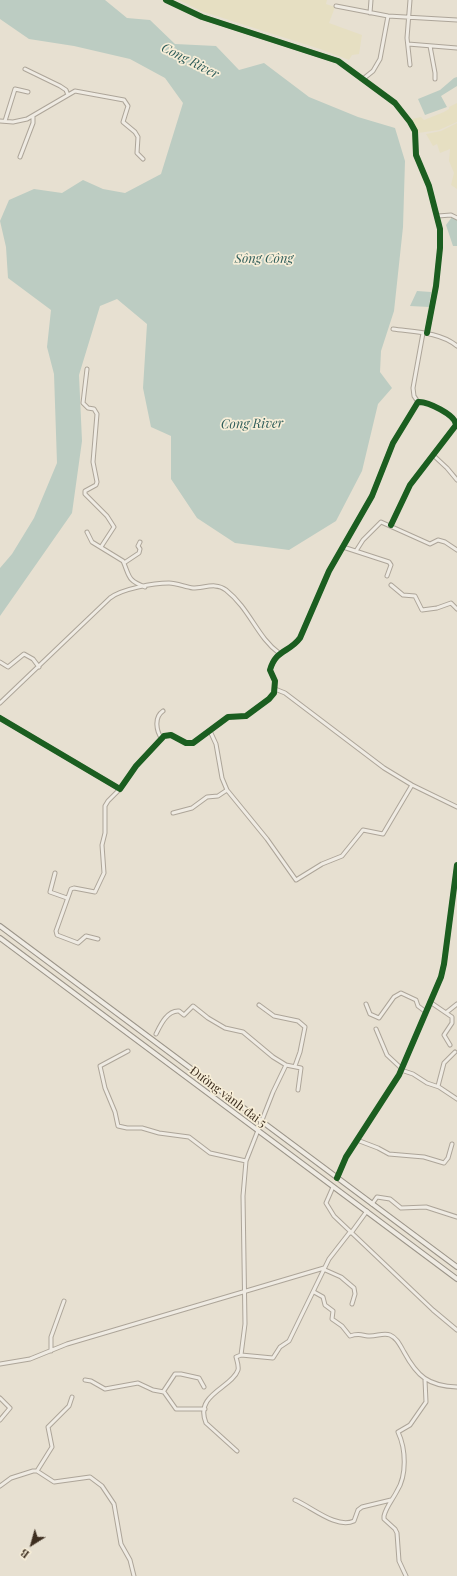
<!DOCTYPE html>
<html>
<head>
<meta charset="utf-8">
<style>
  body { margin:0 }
  #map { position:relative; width:457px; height:1576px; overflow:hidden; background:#e7e0d1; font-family:"Playfair Display",serif }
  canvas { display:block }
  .north { position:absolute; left:12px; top:1524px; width:40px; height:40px; -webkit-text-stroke:3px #f7eed8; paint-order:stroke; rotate:217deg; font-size:11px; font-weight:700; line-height:16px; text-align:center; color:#3d2e20 }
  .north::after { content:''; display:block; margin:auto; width:14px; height:18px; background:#3d2e20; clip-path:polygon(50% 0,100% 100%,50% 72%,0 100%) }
</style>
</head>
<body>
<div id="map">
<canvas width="457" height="1576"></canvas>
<div class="north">B</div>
</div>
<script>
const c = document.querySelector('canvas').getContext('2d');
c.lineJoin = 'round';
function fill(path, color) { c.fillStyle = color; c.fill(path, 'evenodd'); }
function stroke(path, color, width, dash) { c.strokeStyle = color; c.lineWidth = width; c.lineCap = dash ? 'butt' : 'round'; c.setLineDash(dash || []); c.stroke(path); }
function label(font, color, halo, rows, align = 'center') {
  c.font = font + ' "Playfair Display",serif'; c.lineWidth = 3.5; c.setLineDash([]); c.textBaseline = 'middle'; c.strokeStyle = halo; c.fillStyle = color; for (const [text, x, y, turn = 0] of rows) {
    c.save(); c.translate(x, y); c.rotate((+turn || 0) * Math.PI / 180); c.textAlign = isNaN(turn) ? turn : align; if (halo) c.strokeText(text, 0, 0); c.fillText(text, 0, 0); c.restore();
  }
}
fill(new Path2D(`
  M179,0h148l-1,4 9,3 -6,16 33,12 -3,19 -7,1 -3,5 -29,-11 -119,-38z
  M457,103v19l-18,8 -21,3 -6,-14 9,-2 3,3 20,-8 5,-3v-2z
  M457,123v66l-6,-4 3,-12 -5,-12 1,-12 -10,4 -3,-9 -4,2 -7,-12 15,-3z`), '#e6dfc2');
fill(new Path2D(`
  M0,0h105l22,18 23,2 25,24 41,2 23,24 25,-7 45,34 49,20 37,11 10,33 -2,66 -9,84 -13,40 -1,21 12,16 -14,16 -16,67 -26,50 -47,29 -54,-7 -38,-25 -26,-39v-43l-20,-9 -8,-39 4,-64 -30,-25 -17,7 -21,69 3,66 -10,72 -72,103v-48l12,-14 22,-36 23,-55 -3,-89 -7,-27 4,-37 -43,-32 -2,-31 -6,-26 9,-21 25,-11 28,4 21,-13 20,9 22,4 36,-19 22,-71 -18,-25 -35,-19 -56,-13 -45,-7 -29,-20z
  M457,77v9l-16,10 6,11 -22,8 -7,-16 22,-9 14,-12z
  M452,217l5,2v27h-4l-7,-21z
  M417,291l14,1 -2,15 -19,-1z`), '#bcccc2');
const street = new Path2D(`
  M166,0l36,17 136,44 57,42 15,19 5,9 1,24 13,31 11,43v19l-4,38 -9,47
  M410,0l-3,38 3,27
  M336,6l52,10 69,4
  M370,13l1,-13
  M408,44l49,4
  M430,46l5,27v6
  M25,69l35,17 6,4 2,5
  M363,79l10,-8 7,-12 8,-43
  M0,121l13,1 14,-3 48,-28 49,9 4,6 -5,16 12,10 3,5 -1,16 6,6
  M5,121l10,-32 13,3
  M20,157l13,-34v-7
  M438,216l13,-1 6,3
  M393,329c21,3 47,3 64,17
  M87,369l-4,34 5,5 6,1 3,5 -4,48 4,20 -1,3 -11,6v3l22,22 7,11 -13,20
  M418,402l-4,-6 -1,-8 10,-55
  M433,455l14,13 10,12
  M87,532l5,10 31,19c7,16 4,19 22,26
  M343,547l46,15 2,3 -4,11
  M356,551l7,-11 18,-18 49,22 8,-4 7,2 12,8
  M124,563l15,-10 1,-4 -2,-3 2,-4
  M391,585l12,10 12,1 7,14 15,-2 14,-5 6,6
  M0,662l8,5 16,-13 9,5 6,8
  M275,689l10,4 99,75 28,17 45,22
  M0,703l110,-105c11,-9 44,-15 59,-15 8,0 16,4 24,5 11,0 23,-6 33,2 24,19 31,47 53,63
  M0,718l120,71 16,-23 28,-30 7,-1 15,8h7l35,-26 18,-1 23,-17 5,-6 1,-12 -5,-11c6,-21 19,-17 30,-32l29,-67 43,-75 21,-53 25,-41c9,-1 38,13 38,23l-46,60 -19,40
  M210,731l6,13 6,34 5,12 40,49 29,41 26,-16 20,-8 21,-26 20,4 29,-49
  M162,739c-6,-8 -8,-22 1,-28
  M173,813l19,-5 15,-11 11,-1 9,-6
  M55,873l-5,19 17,6
  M98,939l-12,-3 -8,7 -21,-8 -1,-4 15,-42 3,-1 21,4 9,-19 -2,-28 3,-12v-27l3,-5 12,-12
  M430,1002l22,15v6l-8,12 6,10
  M366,1004l4,10 9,4 15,-21 7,-4 15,7 2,6 8,6
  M259,1005l15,11 24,5 7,6 -5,25 -5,14
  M447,1012l10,-8
  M376,1029l11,26 15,14
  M156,1034c4,-8 11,-24 23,-23l5,4 9,-9 15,12 17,10 18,4 30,25 13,8 15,3 -3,22
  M128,1051l-28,15 5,22 10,24 3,14 9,2h15l17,5 30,4 21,16 36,8
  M401,1070l12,4 14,9 12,4 18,12
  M438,1086l6,-23 11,-11
  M357,1140l21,8 11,6 35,3 20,6 4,-5 4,-14
  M337,1178l9,-21 53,-82 42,-98 3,-13 13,-99
  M333,1187l-7,16 8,13 99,94 24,20
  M372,1204l5,-7 13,2 11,9 25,-1 31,10
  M351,1233l16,-22
  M323,1269l18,8 13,11 1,6 -3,10
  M314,1292l9,5 2,8 8,6 -1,8 10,7 8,10c9,-3 11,-1 18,0 8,1 15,-4 22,-1 7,3 10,10 14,17 13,24 24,34 53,35
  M51,1351v-14l13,-36
  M241,1355l4,-31 -2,-128 3,-35 27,-69 13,-27
  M0,1364l30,-5 37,-15 257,-76
  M85,1380l6,1 14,8 33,-6 15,7 11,2 12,17h29
  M163,1392l12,-18h6l18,4 5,9
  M0,1398l10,10 -10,12
  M237,1451l-31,-28c-12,-29 26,-35 32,-53 1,-4 -1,-9 -2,-13l5,-2 32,3 7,-11 9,-6 40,-82 21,-27
  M37,1471l15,-24 -4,-20 21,-21 3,-9
  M0,1486l11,-8 22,-7h4l17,11 36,-5 12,9 12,18 7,40 9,16 4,16
  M295,1500c17,7 41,29 59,21l4,-11 4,-3 29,-7
  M406,1576l-7,-15 -2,-28 -2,-4 -11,-10v-3c2,-9 9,-17 13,-25 10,-16 9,-42 1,-59l12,-7 16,-23 -1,-22`);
const secondary = new Path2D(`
  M0,926l457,341
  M0,938l457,341`);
stroke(street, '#ada599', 5);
stroke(secondary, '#9c958a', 6);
stroke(street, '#efebe3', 3);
stroke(secondary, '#efebe3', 4);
stroke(new Path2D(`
  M166,0l36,17 136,44 57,42 15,19 5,9 1,24 13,31 11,43v19l-4,38 -9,47
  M0,718l120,71 16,-23 28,-30 7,-1 15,8h7l35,-26 18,-1 23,-17 5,-6 1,-12 -5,-11c6,-21 19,-17 30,-32l29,-67 43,-75 21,-53 25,-41c9,-1 38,13 38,23l-46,60 -19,40
  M337,1178l9,-21 53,-82 42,-98 3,-13 13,-99`), '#1b5e20', 6);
label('12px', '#3d2e20', '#f7eed8', [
  ["Đường vành đai 5",228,1097,37]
]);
label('italic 13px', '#2f5d5a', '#f7eed8', [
  ["Cong River",190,61,27],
  ["Sông Công",264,259],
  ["Cong River",252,424,-1]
]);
</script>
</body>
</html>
